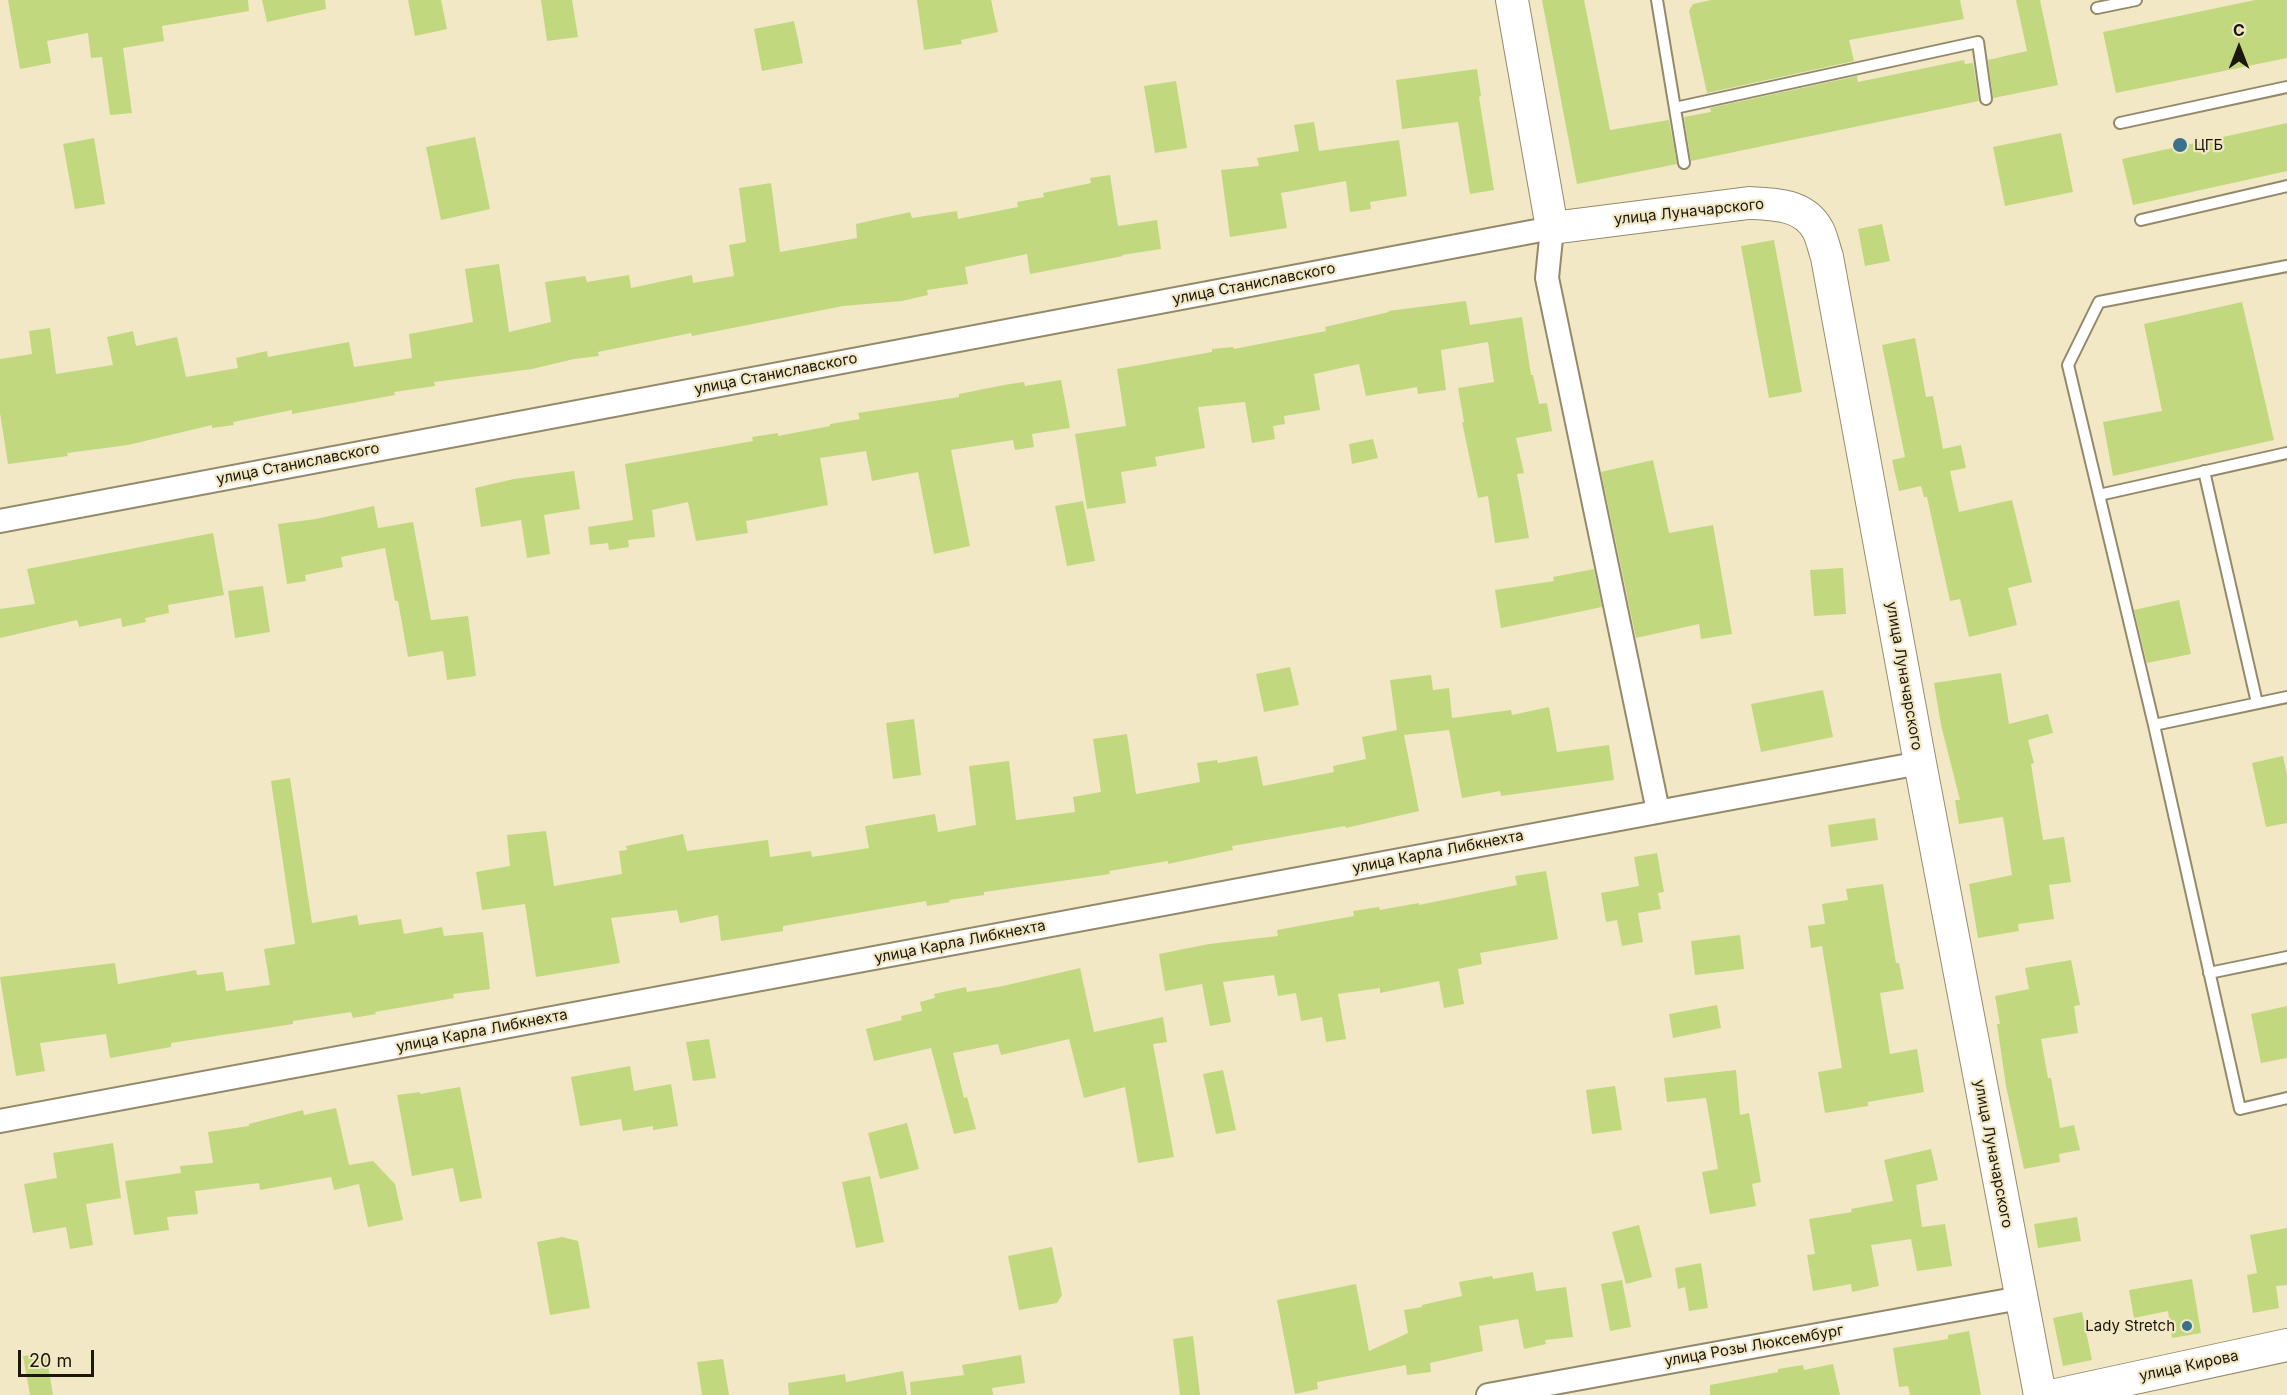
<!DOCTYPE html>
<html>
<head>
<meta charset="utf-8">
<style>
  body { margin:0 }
  #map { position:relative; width:2287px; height:1395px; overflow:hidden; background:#f2e8c6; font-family:Inter,sans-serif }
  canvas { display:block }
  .north { position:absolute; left:2209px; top:18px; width:60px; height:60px; -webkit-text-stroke:4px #f2e8c6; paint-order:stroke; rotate:0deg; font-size:16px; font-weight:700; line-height:24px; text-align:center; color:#1b170b }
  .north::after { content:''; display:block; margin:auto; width:21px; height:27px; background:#1b170b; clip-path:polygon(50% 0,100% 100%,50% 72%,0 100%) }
  .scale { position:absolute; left:18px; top:1350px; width:76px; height:27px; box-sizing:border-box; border:3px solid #1b170b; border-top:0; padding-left:8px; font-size:18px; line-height:21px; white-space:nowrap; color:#1b170b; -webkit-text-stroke:4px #f2e8c6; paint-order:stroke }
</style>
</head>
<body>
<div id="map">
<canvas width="2287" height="1395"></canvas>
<div class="north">С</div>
<div class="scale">20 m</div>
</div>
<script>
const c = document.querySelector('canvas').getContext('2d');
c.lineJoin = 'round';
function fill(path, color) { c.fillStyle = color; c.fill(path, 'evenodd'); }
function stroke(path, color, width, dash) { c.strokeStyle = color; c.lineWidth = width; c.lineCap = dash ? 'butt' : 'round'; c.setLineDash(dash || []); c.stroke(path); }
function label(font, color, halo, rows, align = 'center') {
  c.font = font + ' Inter,sans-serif'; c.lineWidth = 4.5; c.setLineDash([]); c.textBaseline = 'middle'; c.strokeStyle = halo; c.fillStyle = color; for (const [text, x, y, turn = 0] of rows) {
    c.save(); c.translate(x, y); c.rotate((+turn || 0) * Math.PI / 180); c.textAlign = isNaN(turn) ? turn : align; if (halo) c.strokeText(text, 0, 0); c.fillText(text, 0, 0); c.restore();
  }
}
fill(new Path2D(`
  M8,0h240l1,11 -87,15 2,15 -41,7 9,65 -22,2 -8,-58 -11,1 -3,-25 -41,8 4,22 -31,6z
  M262,0h63l1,9 -59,13z
  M408,0h33l6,29 -32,7z
  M541,0h31l6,37 -31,4z
  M917,0h74l7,32 -37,8 1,4 -38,6z
  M1542,0h42l26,130 59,-10 8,44 -100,20z
  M1711,0h249l4,19 -115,21 5,21 -147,32 -18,-82 4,-7z
  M2016,0h24l18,85 -65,13 -5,-38 39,-9z
  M2255,0h32v58l-171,35 -13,-61z
  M794,21l9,42 -41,8 -8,-42z
  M1964,60l1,4 8,-1 6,38 -288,60 -7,-44 27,-5 -1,-4 147,-32 1,6z
  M1477,69l4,27 -2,1 15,93 -24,4 -12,-72 -56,7 -6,-49z
  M1176,81l11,67 -32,5 -11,-67z
  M1314,122l5,29 80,-11 8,56 -37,6 1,7 -21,3 -4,-31 -65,12 6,35 -57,9 -9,-67 38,-4 -2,-8 42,-7 -5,-26z
  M2287,123v48l-154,34 -11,-46z
  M2061,133l12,59 -68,14 -12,-59z
  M475,137l15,72 -49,11 -15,-73z
  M94,138l11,66 -30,5 -12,-65z
  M1110,175l8,51 39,-6 4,29 -39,6 1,1 -93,18 -3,-20 -62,13 3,17 -41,6 1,5 -26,6 -59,5 -151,30 -1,-3 -93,19 1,4 -25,3 -42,10 -98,13 1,4 -41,6 1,3 -103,19v-4l-59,12 1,3 -22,3v-3l-84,20 -61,8 1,3 -60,8 -8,-51v-54l32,-5 -3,-23 21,-3 6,46 57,-9 -6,-28 26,-6 3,15 41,-9 9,40 52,-9 -2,-10 31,-7 1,6 81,-15 5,25 58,-9 -3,-24 64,-12 -8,-53 34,-5 10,68 42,-10 -6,-40 40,-6 2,6 42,-7 2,13 61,-13 1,8 41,-7 -5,-31 17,-3 -7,-54 32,-5 9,69 77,-14 -1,-14 54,-12 2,6 45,-7 1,8 60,-12 -1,-5 27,-5 -1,-4 48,-10 -1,-5z
  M1882,224l8,37 -25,5 -7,-37z
  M1774,240l28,152 -33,6 -28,-152z
  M1466,301l4,24 52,-8 9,58h2l6,29 8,-1 5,28 -36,7 8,35 -7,1 12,64 -34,5 -7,-47 -10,2 -16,-76h2l-6,-34 36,-6 -6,-40 -47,8 5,40 -28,4 -1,-7 -51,9 -7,-32 -45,10 6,36 -36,6 1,8 -12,2 2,13 -23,4 -7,-41 -47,5 7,41 -50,9 2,9 -36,6 5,31 -39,6 -12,-75 51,-8 -9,-57 95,-17v-3l21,-2 1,2 92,-18 -1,-4 64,-15 -1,-1z
  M2242,302l32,138 -161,36 -10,-54 59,-11 -18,-87z
  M1915,338l11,59 7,-1 10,53 18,-4 5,23 -16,3 9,41 53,-12 20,82 -24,6 9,37 -48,12 -9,-38 -10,2 -23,-104h-3l-3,-11 -22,5 -7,-31 13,-3 -23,-112z
  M1061,380l9,48 -38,6 2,13 -19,3 -2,-10 -62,10 19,96 -36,8 -16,-82 -46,9 -6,-30 -46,7 8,47 -82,16 2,12 -52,8 -8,-39 -36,8 3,27 -27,3 1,7 -20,3 -1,-7 -18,2 -2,-18 45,-7 -8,-56 128,-23 -1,-4 26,-4v3l52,-10v-2l30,-5 -2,-6 101,-16v-3l45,-9 20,-3 1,4z
  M1373,439l5,19 -26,6 -3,-20z
  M1653,460l16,73 44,-8 19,109 -31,5 -2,-15 -63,14 -35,-166z
  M574,471l6,38 -36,6 6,39 -23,4 -6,-38 -40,7 -6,-39 39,-9z
  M1083,501l12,60 -28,5 -12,-60z
  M374,506l4,22 35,-6 18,98 37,-4 8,60 -29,4 -4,-29 -35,6 -10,-56h-3l-10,-53 -44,9 2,10 -38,8 1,6 -19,3 -9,-60 38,-5z
  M213,533l11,62 -56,10 1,8 -24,5 1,4 -24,5 -1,-9 -42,9 -2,-7 -77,18v-29l35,-5 -8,-35z
  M1843,568l3,46 -32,2 -4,-46z
  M1594,569l8,38 -101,21 -6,-38 59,-9 -1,-4z
  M263,586l7,46 -35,6 -7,-47z
  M2179,600l12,54 -44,9 -13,-53z
  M1290,667l9,38 -35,7 -8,-38z
  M2001,673l8,51 39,-10 5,19 -25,7 6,23 -3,1 12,76 21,-3 7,45 -22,3 5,34 -36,5 1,7 -41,7 -9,-54 43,-9 -9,-58 -44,7 -4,-24h5l-19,-75 -7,-42z
  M1431,675l2,15 16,-2 3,30 59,-8 1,5 37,-8 8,45 52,-7 5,35 -113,16 -1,-5 -38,7 -13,-68 -45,5 15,76 -73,17 -1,-2 -113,20 1,4 -65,14v-3l-59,10 1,3 -126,18v3l-35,5 1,2 -23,4 -1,-5 -143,25v5l-62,10 -3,-26 -38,8 -3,-13 -66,8 9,45 -84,14 -11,-73 -43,6 -6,-38 34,-6 -3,-31 39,-4 8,55 68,-12 -3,-23 8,-1 -1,-4 57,-12 4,17 81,-11 2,17 41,-6 1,6 57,-9 -4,-22 70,-12 3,18 38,-7 -7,-59 40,-5 7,59 59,-8 -2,-15 28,-5 -8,-53 34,-5 9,60 64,-12 -3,-19 20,-3 1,3 39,-7 6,30 71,-14 -1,-6 33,-7 -4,-22 35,-7 -7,-50z
  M1823,690l10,47 -72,15 -10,-48z
  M914,719l7,56 -28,4 -7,-56z
  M2283,756l4,19v48l-21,4 -14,-64z
  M290,778l22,145 45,-8 2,10 42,-6 3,15 38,-7 2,9 39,-4 7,57 -37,5 1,4 -79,14 1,2 -23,4 -2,-6 -58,9v3l-122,19v4l-61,11 -4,-24 -66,9 5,28 -29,5 -16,-99 115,-14 3,21 78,-14 1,5 26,-3 3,19 44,-6 -6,-36 31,-5 -24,-163z
  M1875,818l3,22 -47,7 -3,-22z
  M1657,853l7,39 -6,1 3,16 -23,4 5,29 -21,4 -5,-26 -11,2 -5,-29 38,-7 -5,-29z
  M1546,871l12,68 -78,14 2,11 -24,5 6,35 -20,4 -5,-27 -59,12v-5l-42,6 8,45 -20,3 -4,-25 -21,4 -5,-28 -18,3 -4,-21 -51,7 8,40 -21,4 -8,-42 -37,7 -6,-37 50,-10 69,-8 -1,-6 77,-14 -1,-5 26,-4 1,3 39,-7v2l98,-20 -2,-9z
  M1883,884l13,79h3l5,26 -24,4 10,61 27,-5 7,43 -56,10v4l-43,7 -7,-41 24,-4 -20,-122 -11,2 -3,-22 17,-2 -3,-20 26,-4 -2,-11z
  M1740,935l4,34 -49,6 -4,-34z
  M2071,960l9,45 -6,1 4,27 -37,6 7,39h3l9,50 14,-3 6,25 -21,4 1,8 -36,7 -18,-83 -9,-62h3l-5,-28 34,-7 -4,-21z
  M1080,968l14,64 69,-15 4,25 -14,2 21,113 -36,6 -13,-76 -41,11 -15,-59 -68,16 -3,-11 -45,9 11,45 3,-1 9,32 -22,5 -23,-86 -57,13 -8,-32 36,-9 -1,-4 21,-5 -2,-9 15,-4 -1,-4 32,-7 1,5 36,-6z
  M1717,1005l4,23 -48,10 -4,-24z
  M2287,1006v52l-26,5 -10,-49z
  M709,1039l7,39 -23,3 -7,-39z
  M630,1066l4,25 37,-7 7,42 -25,4v-4l-30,5 -2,-12 -41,7 -9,-49z
  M1223,1070l13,60 -20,4 -13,-60z
  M1736,1070l4,45 9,-2 12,69 -9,2 4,22 -46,8 -8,-42 16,-3 -12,-71 -39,4 -3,-24z
  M1615,1086l7,44 -30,4 -6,-44z
  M460,1087l22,111 -22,4 -7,-34 -41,8 -15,-81 23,-3v2z
  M336,1108l13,57 24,-4 22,23 8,36 -35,7 -9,-43 -25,6 -3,-13 -71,13 -1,-7 -64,8 3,23 -31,3 2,13 -35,5 -9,-54 56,-8 -1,-7 33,-3 -5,-31 41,-6v-2l54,-14 1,5z
  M907,1123l12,46 -39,10 -12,-46z
  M113,1143l8,55 -35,6 7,41 -23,4 -4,-22 -33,6 -9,-49 33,-6 -4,-25z
  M1931,1149l7,31 -22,5 6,42 23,-3 7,42 -35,5 -6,-32 -40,6 8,41 -27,6 -1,-8 -38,7 -6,-36 8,-1 -6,-35 43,-7 -1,-3 42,-8 -9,-41z
  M870,1176l14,66 -28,6 -14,-66z
  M2077,1217l4,24 -43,7 -4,-24z
  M1639,1225l13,52 -26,7 -14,-52z
  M2287,1228v57l-11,1 3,22 -26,5 -6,-38 10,-2 -7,-38z
  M562,1237l16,4 12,67 -40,7 -13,-73z
  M1052,1247l10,48 -5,8 -38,7 -11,-54z
  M1701,1263l7,45 -19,3 -4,-24 -7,2 -3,-21z
  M1533,1272l3,19 30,-4 7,50 -28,3 1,4 -22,5 -6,-30 -39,7 4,25 -53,12 1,9 -24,3 -1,-10 -89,17 1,7 -23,5 -18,-94 79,-16 13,67 39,-18 -4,-23 18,-3v-2l40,-9 -3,-14 33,-6 1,3z
  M2192,1279l9,54 -29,5 -4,-27 -34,7 -5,-28z
  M1622,1280l9,47 -21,4 -9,-47z
  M2082,1312l10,48 -29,6 -10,-48z
  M1969,1331l12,64h-71l-2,-9 -9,1 -6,-39 55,-9v-4z
  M1193,1336l7,59h-20l-7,-56z
  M46,1353l7,42h-23l-7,-39z
  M1021,1355l4,28 -33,5 1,7h-82l-1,-13 54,-7 -2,-10z
  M723,1359l6,36h-27l-5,-33z
  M1833,1364l7,31h-130v-10l68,-13v-3l25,-4 1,5z
  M903,1371l4,24h-118l-1,-12 57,-9 1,8z`), '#c1d87f');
const lane = new Path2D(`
  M1657,0l27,163
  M2097,8l39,-8
  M1675,108l303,-66 8,57
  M2120,123l167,-36
  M2141,220l146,-34
  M2287,266l-188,36 -31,63 86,360 86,384 47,-11
  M2204,471l53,232
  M2099,495l188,-42
  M2154,725l133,-28
  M2209,973l78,-16`);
const street = new Path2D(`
  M0,521l1552,-293 -5,50 111,533
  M0,1121l1920,-358
  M1488,1395l532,-97`);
const secondary = new Path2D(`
  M1512,0l40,228 197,-25c25,1 55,1 69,27 4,8 6,18 9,27l93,506 120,632
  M2056,1395l231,-50`);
stroke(lane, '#948a6b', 14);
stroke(street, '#948a6b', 26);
stroke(secondary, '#948a6b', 34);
stroke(lane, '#fff', 10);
stroke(street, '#fff', 22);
stroke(secondary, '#fff', 32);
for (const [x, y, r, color] of [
  [2180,145,8,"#3a728c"],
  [2187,1326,6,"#3a728c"]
]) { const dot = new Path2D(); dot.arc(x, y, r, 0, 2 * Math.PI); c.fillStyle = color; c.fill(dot); stroke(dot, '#f2e8c6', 2); }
label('15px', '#1b170b', '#f2e8c6', [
  ["ЦГБ",2194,145],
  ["Lady Stretch",2175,1326,"right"]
], 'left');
label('15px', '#1b170b', '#f2e8c6', [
  ["улица Луначарского",1689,212,-6],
  ["улица Станиславского",1254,284,-11],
  ["улица Станиславского",776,374,-11],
  ["улица Станиславского",298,464,-11],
  ["улица Луначарского",1904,676,80],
  ["улица Карла Либкнехта",1438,852,-11],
  ["улица Карла Либкнехта",960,942,-11],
  ["улица Карла Либкнехта",482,1031,-11],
  ["улица Луначарского",1993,1154,79],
  ["улица Розы Люксембург",1754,1346,-10],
  ["улица Кирова",2189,1366,-12]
]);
</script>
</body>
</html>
